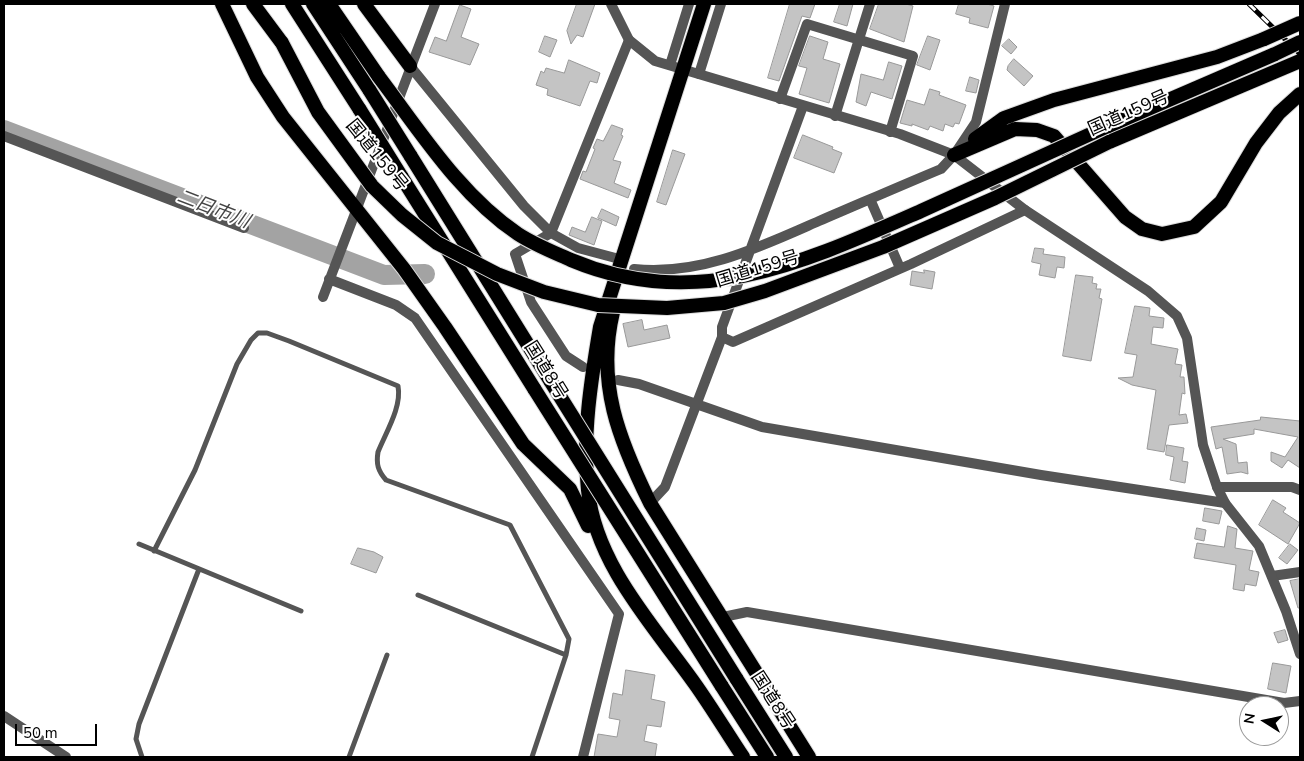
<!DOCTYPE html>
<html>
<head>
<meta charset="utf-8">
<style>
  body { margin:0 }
  #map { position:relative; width:1304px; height:761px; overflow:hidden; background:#fff; font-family:"Nunito Sans",sans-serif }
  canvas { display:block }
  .frame { position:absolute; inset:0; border:5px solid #000; pointer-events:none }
  .north { position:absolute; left:1239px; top:696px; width:50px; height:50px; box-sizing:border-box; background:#fff; border:1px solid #999; border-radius:50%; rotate:280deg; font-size:14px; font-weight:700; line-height:20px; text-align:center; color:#000 }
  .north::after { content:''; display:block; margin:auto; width:18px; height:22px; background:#000; clip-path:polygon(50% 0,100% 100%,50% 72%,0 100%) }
  .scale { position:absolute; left:15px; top:724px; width:82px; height:22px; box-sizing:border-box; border:2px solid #000; border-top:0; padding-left:6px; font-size:15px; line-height:18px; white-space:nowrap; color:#000; -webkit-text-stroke:4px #fff; paint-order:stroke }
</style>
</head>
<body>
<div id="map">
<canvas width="1304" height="761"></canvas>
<div class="frame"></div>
<div class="north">N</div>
<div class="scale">50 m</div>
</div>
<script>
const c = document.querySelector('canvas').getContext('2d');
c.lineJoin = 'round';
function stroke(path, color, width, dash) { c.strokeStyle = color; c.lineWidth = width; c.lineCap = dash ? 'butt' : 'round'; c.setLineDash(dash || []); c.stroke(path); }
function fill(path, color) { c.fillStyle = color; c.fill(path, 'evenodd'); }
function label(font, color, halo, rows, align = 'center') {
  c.font = font + ' "Nunito Sans","Noto Sans JP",sans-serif'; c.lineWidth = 4; c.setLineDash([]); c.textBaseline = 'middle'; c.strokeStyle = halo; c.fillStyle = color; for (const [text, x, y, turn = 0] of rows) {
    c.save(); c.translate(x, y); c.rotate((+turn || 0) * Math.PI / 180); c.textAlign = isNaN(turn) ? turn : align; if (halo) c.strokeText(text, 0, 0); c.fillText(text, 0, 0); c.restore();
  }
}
stroke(new Path2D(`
  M4,130l380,145 41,-1`), '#a3a3a3', 20);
const building = new Path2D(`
  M577,4h18l-12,33 -6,-2 -6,9 -4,-13z
  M790,4h25l-5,14 -8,-2 -23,65 -11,-3z
  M840,4h13l-6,22 -13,-4z
  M879,4h27l7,2 -9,36 -34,-13z
  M959,4h28l7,2 -6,22 -19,-5 1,-5 -14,-4z
  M460,5l11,4 -10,28 18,7 -9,21 -41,-13 6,-15 11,4z
  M545,36l12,4 -7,17 -11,-5z
  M810,36l18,6 -5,17 17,5 -11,39 -30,-9 8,-26 -8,-2z
  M928,36l12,4 -10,30 -13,-5z
  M1009,39l8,8 -6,7 -9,-8z
  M1014,59l19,17 -9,10 -17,-16 1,-4z
  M569,60l31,13 -3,10 -7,-2 -10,25 -33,-11 1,-6 -12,-4 5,-14 3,2 2,-5 18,5z
  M889,62l13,4 -10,33 -21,-7 -5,14 -10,-4 5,-28 22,6z
  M970,77l9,3 -3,13 -10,-2z
  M930,89l10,3 -1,3 27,10 -7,19 -4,-1 -2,4 -8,-3 -2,7 -13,-5 -2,4 -16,-6v2l-12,-3 7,-23 17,5z
  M612,125l11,4 -2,6 2,1 -10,24 8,2 -7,21 17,7 -3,8 -48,-19 3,-8 3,1 9,-23 -2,-1 4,-9 6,2z
  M803,135l30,12 -1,2 10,4 -8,20 -40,-15z
  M673,150l12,4 -19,51 -9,-3z
  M602,209l17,8 -3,9 -18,-8z
  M592,217l10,4 -8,24 -25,-10 3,-8 13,5z
  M1035,248l9,1 -1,5 22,3 -1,11 -7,-1 -2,11 -16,-3 2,-11 -9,-2z
  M924,270l11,2 -3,17 -22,-4 2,-14 12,2z
  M1076,275l17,2 -1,6 5,1 -1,5h5l-2,9 3,1 -11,62 -28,-5z
  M1135,306l15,2 -1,8 15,2 -1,10 -10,-1 -2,17 27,5 -3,15 7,1 -2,12h4l1,17 -3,-1 -3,22 7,-1 2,9 -19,2 -5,27 -17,-3 9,-59 -24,-5 -14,-7 15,-1 4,-22 -12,-2z
  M642,320l2,10 23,-5 3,13 -42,9 -5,-23z
  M1261,417l39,4v47l-12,-8 -6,8 -11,-7v-9l14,5 13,-20 -44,-8v5l-31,5 13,5 2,19 9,-1 1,12 -7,-2 -14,2 -5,-27 -6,2 -5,-22 49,-7z
  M1167,445l17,3 -2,13 6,1 -3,21 -15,-3 4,-23 -8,-2z
  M1273,500l13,8 -3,4 17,11 -12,21 -29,-19z
  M1205,508l17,3 -3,13 -16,-3z
  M1228,526l9,3 -2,19 18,3 -4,19 10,2 -3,14 -11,-2 -1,7 -11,-2 3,-24 -42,-7 3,-15 27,4z
  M1197,528l9,2 -2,11 -9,-2z
  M1290,544l8,6 -11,14 -8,-6z
  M358,548l16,4 9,5 -7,16 -25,-9z
  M1300,579v29h-2l-8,-27z
  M1285,630l3,10 -10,3 -4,-10z
  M1273,663l18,3 -5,27 -18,-4z
  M626,670l29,5 -4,24 14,3 -4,25 -14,-2 -3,16 13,3 -2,13h-61l4,-23 19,3 3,-17 -11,-2 4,-25 9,2z`);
fill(building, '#c4c4c4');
stroke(building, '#999', 1);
const trunk = new Path2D(`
  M222,4l35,73 26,40 121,152 41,58 78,117 47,45 18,37
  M253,4l29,39
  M292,4l68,106
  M313,4l57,87
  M329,4l50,73
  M364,4l46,62
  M704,4l-104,323c-9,53 -18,109 -12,163 7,74 66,136 107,194 17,24 32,49 48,73
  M1106,127l169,-73
  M975,139l29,-21 50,-18 163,-43 47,-18
  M1109,142l191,-81
  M410,155l141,227
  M954,155l61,-26 22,1 17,6 71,81 17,12 20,5 32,-7 27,-25 35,-59 23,-30 21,-19
  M401,176l134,214
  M613,312c-17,71 6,128 37,191l159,254
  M736,678l50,79
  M721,685l46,72`);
stroke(trunk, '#dbdbdb', 16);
stroke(new Path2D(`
  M139,544l162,67
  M154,551l41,-81 42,-106 14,-24 7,-7h9l22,8 109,45c4,21 -12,46 -20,66 -2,12 0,19 8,28l124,45 59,114 -3,16 -34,102
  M418,595l148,60
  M142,757l-6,-18 3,-15 60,-155
  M349,757l38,-102`), '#555', 5);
stroke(new Path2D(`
  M670,65l19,-61
  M410,66l114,140 27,27 27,15 45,12
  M699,74l22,-70
  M780,99l27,-75 106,32 -23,76
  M835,116l35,-112
  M4,136l240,92
  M870,199l30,69
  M634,269c66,7 126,-22 185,-48 40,-17 81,-35 122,-52l13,-14 22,-33 29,-118
  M329,279l67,26 19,13 204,296 -36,143
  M323,297l112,-293
  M722,337l11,5 178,-78 114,-54
  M583,367l-17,-11 -35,-54 -16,-48 36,-21 78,-193
  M618,380l21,4 123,43 279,48 184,28
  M1217,487h75l8,3
  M650,503l15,-16 57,-150v-10l81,-221
  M1272,576l28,-4
  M723,617l24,-5 537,91 16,-2
  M4,716l62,41`), '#555', 10);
stroke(new Path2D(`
  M611,4l18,36 26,21 245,73 54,21 71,55 123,81 29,25 10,22 16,107 14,42 8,16 34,43 27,65 14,43`), '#555', 10);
stroke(trunk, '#000', 14);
const rail = new Path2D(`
  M1249,4l51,50`);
stroke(rail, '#000', 5);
stroke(rail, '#fff', 3, [9]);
const trunkBridge = new Path2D(`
  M1264,39l36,-16
  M282,43l36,69 54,74 30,29 35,28 60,31 47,18 54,13 69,3 57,-5 41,-12 118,-44 112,-49 114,-56
  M1275,54l25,-12
  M379,77c41,54 81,118 139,157 17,11 35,18 53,26 126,53 234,2 350,-49 62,-28 123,-56 185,-84
  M370,91l40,64
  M360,110l41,66
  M551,382l185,296
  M535,390l186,295`);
stroke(trunkBridge, '#dbdbdb', 16, []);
stroke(trunkBridge, '#000', 14);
label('18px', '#000', '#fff', [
  ["国道159号",1129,114,-24],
  ["国道159号",376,156,51],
  ["国道159号",758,270,-17],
  ["国道8号",545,371,58],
  ["国道8号",772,701,57]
]);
label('italic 19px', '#444', '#fff', [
  ["二日市川",213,210,21]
]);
</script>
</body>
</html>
